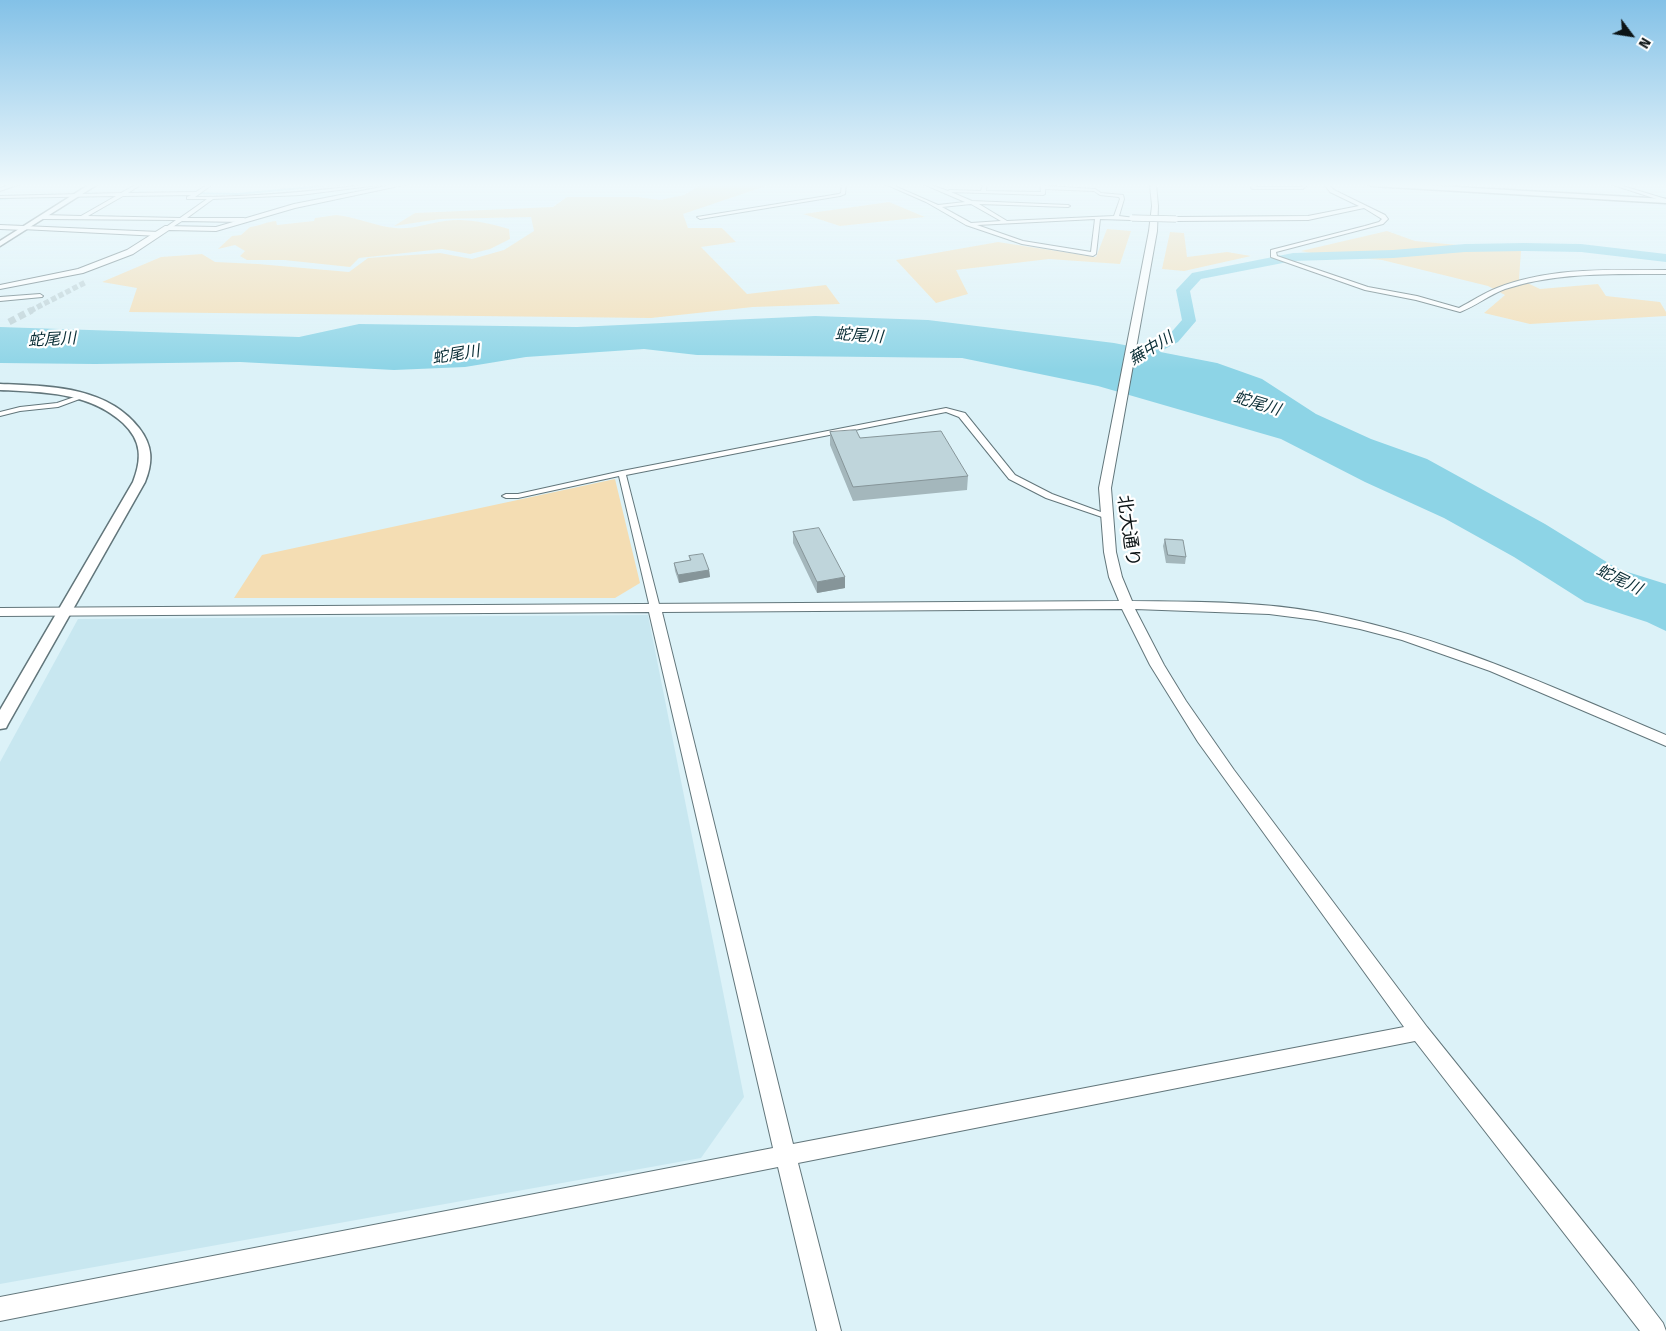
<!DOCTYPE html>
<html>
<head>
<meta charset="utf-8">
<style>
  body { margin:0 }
  #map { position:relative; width:1666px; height:1331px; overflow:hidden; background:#dcf2f8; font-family:"Fira Sans",sans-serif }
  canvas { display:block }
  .north { position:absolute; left:1606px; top:10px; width:50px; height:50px; -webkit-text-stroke:4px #fff; paint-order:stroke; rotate:121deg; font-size:14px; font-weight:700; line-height:20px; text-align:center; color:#0c1416 }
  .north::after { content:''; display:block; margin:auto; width:18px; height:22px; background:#0c1416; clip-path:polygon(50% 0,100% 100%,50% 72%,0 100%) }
</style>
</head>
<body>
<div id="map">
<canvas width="1666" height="1331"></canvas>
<div class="north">N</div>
</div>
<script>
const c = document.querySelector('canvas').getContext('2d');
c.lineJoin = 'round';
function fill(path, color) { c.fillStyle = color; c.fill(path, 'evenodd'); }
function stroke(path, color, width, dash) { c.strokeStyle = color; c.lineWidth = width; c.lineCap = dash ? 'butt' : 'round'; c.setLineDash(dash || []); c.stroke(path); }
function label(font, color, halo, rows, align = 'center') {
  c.font = font + ' "Fira Sans","Noto Sans JP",sans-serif'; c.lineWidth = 4.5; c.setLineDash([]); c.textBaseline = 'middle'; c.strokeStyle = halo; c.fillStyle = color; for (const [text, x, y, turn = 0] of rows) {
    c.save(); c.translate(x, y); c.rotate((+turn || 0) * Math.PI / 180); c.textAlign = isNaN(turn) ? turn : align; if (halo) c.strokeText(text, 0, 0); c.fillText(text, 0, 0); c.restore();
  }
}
fill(new Path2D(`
  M648,615l96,482 -43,61 -701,126v-522l78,-143z`), '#c8e7f0');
fill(new Path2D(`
  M703,184l66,1 -86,29 5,14h34l14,14 -35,5 46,47 79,-9 14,19 -87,3 -102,11 -522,-6 8,-24 -35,-6 59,-25 41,-3 13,8 43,2 91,8 19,-14 72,-5 32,6 32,-9 30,-19 -3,-14 -91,2 -46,7 21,-13 138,-6 14,-10h71l22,3 24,-5z
  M889,202l36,15 -85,9 -37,-12z
  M336,215c20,2 39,11 59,13 16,2 34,-5 50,-7 21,-3 43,2 64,8l1,10 -20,10 -20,5 -28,-5 -83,9 -9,9 -66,-7h-37l-7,-4 5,-5 -10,-6 -17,4 14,-13 9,-1 9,-8c9,-1 16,-5 26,-6l1,4 37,-4 1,-3z
  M1107,229l24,2 -11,33 -71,-5 -93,11 12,24 -32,9 -40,-43 102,-18 98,15z
  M1387,231l28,10 106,10 -2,28 21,10 58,-5 8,12 54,6 6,10v4l-136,8 -46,-11 21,-18 -17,-9 -106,-26 -66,-6 -15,-3z
  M1170,232l14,1 3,24 40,-5 24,4 -67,15 -22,-2z
  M615,479l25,104 -25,15h-381l28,-43z`), '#f4ddb3');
fill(new Path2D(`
  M815,316l113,4 186,23 103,20 45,16 54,35 55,25 56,20 118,65 73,45 48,15v47l-19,-9 -62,-20 -71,-45 -70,-39 -79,-36 -84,-43 -183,-53 -136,-28 -265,-3 -53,-6 -118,8 -61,10 -71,3 -154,-8 -145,2 -95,-1v-36l299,10 60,-13 218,3z`), '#8dd4e6');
stroke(new Path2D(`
  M428,184h63
  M195,193l42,1 106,-10
  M0,199l21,-2`), '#8dd4e6', 2);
fill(new Path2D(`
  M1524,243l57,1 85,10v8l-85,-10 -57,-1 -59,1 -72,6 -100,3 -92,18 -11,12 6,30 -18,21 -49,26h-10l-3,-3 3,-3 49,-26 14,-16 -6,-30 16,-17 101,-20 100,-3 72,-6z`), '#8dd4e6');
stroke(new Path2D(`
  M30,311l56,-29`), '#bdd1d6', 5.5, [5.5, 2.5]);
stroke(new Path2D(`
  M9,322l23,-12`), '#bdd1d6', 7, [7, 4]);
const street = new Path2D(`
  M14,184h6l-20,7v-3z
  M137,184h5l-14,9 68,-1 12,-8h5l-18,13c60,0 120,-6 180,-13h11l-86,11 -87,4 -26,19h57l3,2 -3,2 -62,-1 -14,9 -2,-3 10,-7 -133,-1 -3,-2 3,-2 38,1 35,-20 -116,2v-2l121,-3zM191,195l-4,2v2h20l-27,19 -92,-2 35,-20z
  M842,184h4l-1,10 -5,2 -140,23 -3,-2 142,-23 2,-1z
  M885,184h5l48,21 27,-3 -42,-18h5l20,7 2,-1 31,1 2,-7h4l-1,7 55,1 -1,-8h4l1,2 50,3 6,4 22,2 1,4 -5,17 16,2 -3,2 -32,-1 -4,35 -3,2 -71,-12 -56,-19 -40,-23zM1045,189l49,2 6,4 19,2 1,2 -6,17 -107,5 -28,-17 89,3 2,-1 -2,-1 -96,-4 -21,-9 92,3 2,-1zM971,204l30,17 -30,2 -29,-16zM1095,219l-4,33 -68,-11 -46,-16z
  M1253,184h4l-1,3h46l1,-3 4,1 -4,4h-50l-2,-1z
  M1324,184h4l6,6 51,25 3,4 -5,5 -107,28 1,4 91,31 49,9 42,12c13,-7 25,-15 38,-20 53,-21 114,-18 169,-18v4c-53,0 -110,-2 -161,15 -16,6 -29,17 -45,23l-44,-12 -51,-10 -94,-33v-7l94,-24 14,-4 3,-3 -18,-11 -56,12 -132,1 -3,-2 3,-2 132,-1 51,-10 -29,-14z
  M1610,184h6l50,15v3z
  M24,226l135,6 3,2 -3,2 -137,-7z
  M40,294l3,2 -1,1 -42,4v-4z
  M83,394l2,1v2l-27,10 -38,4 -20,5v-4l20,-5 37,-4z
  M946,408l19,5 50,62 37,19 57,21 -4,3 -3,-1 -56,-19 -37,-19 -50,-62 -13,-5 -320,63 34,133 -5,3 -5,-3 -31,-132 -101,22h-12l-4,-2 4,-2h12l104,-23z`);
const secondary = new Path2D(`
  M397,184h11l-113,24 -79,23 -47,-1 -36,24 -50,19 -83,16v-4l78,-16 49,-19 38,-24 51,1 78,-23z
  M1150,184h6l2,22 -1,25 -46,257 5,64 6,25 10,24c61,1 124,0 185,11 122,22 235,75 349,123v11l-176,-75 -88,-31 -42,-11 -44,-9 -47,-6 -134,-5 29,56 22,36 48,69 193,257 207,258 29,38 3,8h-26l-225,-290 -617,122 43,168h-24l-39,-164 -778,154v-24l773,-149 -124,-536 -649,4v-8l1119,-7 -10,-24 -5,-25 -5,-64 50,-257 3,-25zM1122,609l28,56 48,77 206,285 -611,117 -131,-532z
  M0,225l24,1 4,2 -4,2 -24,-1z`);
const primary = new Path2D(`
  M90,184h8l-98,62v-5z
  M1368,184h35l263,15v4l-294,-17z
  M0,384c48,2 107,2 139,44 14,18 14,34 6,54l-137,242 -2,4 -6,1v-19l133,-228c9,-23 9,-41 -10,-59 -34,-31 -80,-31 -123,-33z`);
stroke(street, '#62767b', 2);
stroke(secondary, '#62767b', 2);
stroke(primary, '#62767b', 3);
fill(street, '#fff');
fill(secondary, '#fff');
fill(primary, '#fff');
const streetBridge = new Path2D(`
  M1132,218l44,1`);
stroke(streetBridge, '#62767b', 7, []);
stroke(streetBridge, '#fff', 5.5);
fill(new Path2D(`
  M830,432l30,6 108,38 -1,14 -114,11 -23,-56z
  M793,532l52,45v11l-28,5 -24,-50z
  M1165,539l21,18 -1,7 -19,-1 -3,-17z
  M689,556l20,14 1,7 -31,6 -4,-12 -1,-8 16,-2z`), '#a4b7bc');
fill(new Path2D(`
  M709,570l1,7 -31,6 -1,-8z
  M845,577v11l-28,5v-11z`), '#869599');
const building = new Path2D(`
  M856,430l4,8 81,-7 27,45 -115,11 -23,-55z
  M819,528l26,49 -28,5 -24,-50z
  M1165,539l18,1 3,17 -18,-2z
  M703,554l6,16 -31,5 -4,-12 17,-3 -2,-4z`);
fill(building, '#bfd5db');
stroke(building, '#869599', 1);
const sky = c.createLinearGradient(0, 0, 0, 370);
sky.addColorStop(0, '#83c1e7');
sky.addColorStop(0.5, '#eff9fc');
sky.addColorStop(1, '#eff9fc00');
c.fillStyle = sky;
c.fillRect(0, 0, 1666, 370);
label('italic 16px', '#0a2e36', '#fff', [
  ["蛇尾川",859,336,4],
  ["蛇尾川",52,340,-3],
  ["蕪中川",1151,349,-31],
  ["蛇尾川",456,355,-9],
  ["蛇尾川",1257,404,17],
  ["蛇尾川",1619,580,26]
]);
label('18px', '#0c1416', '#fff', [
  ["北大通り",1128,531,82]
]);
</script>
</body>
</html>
